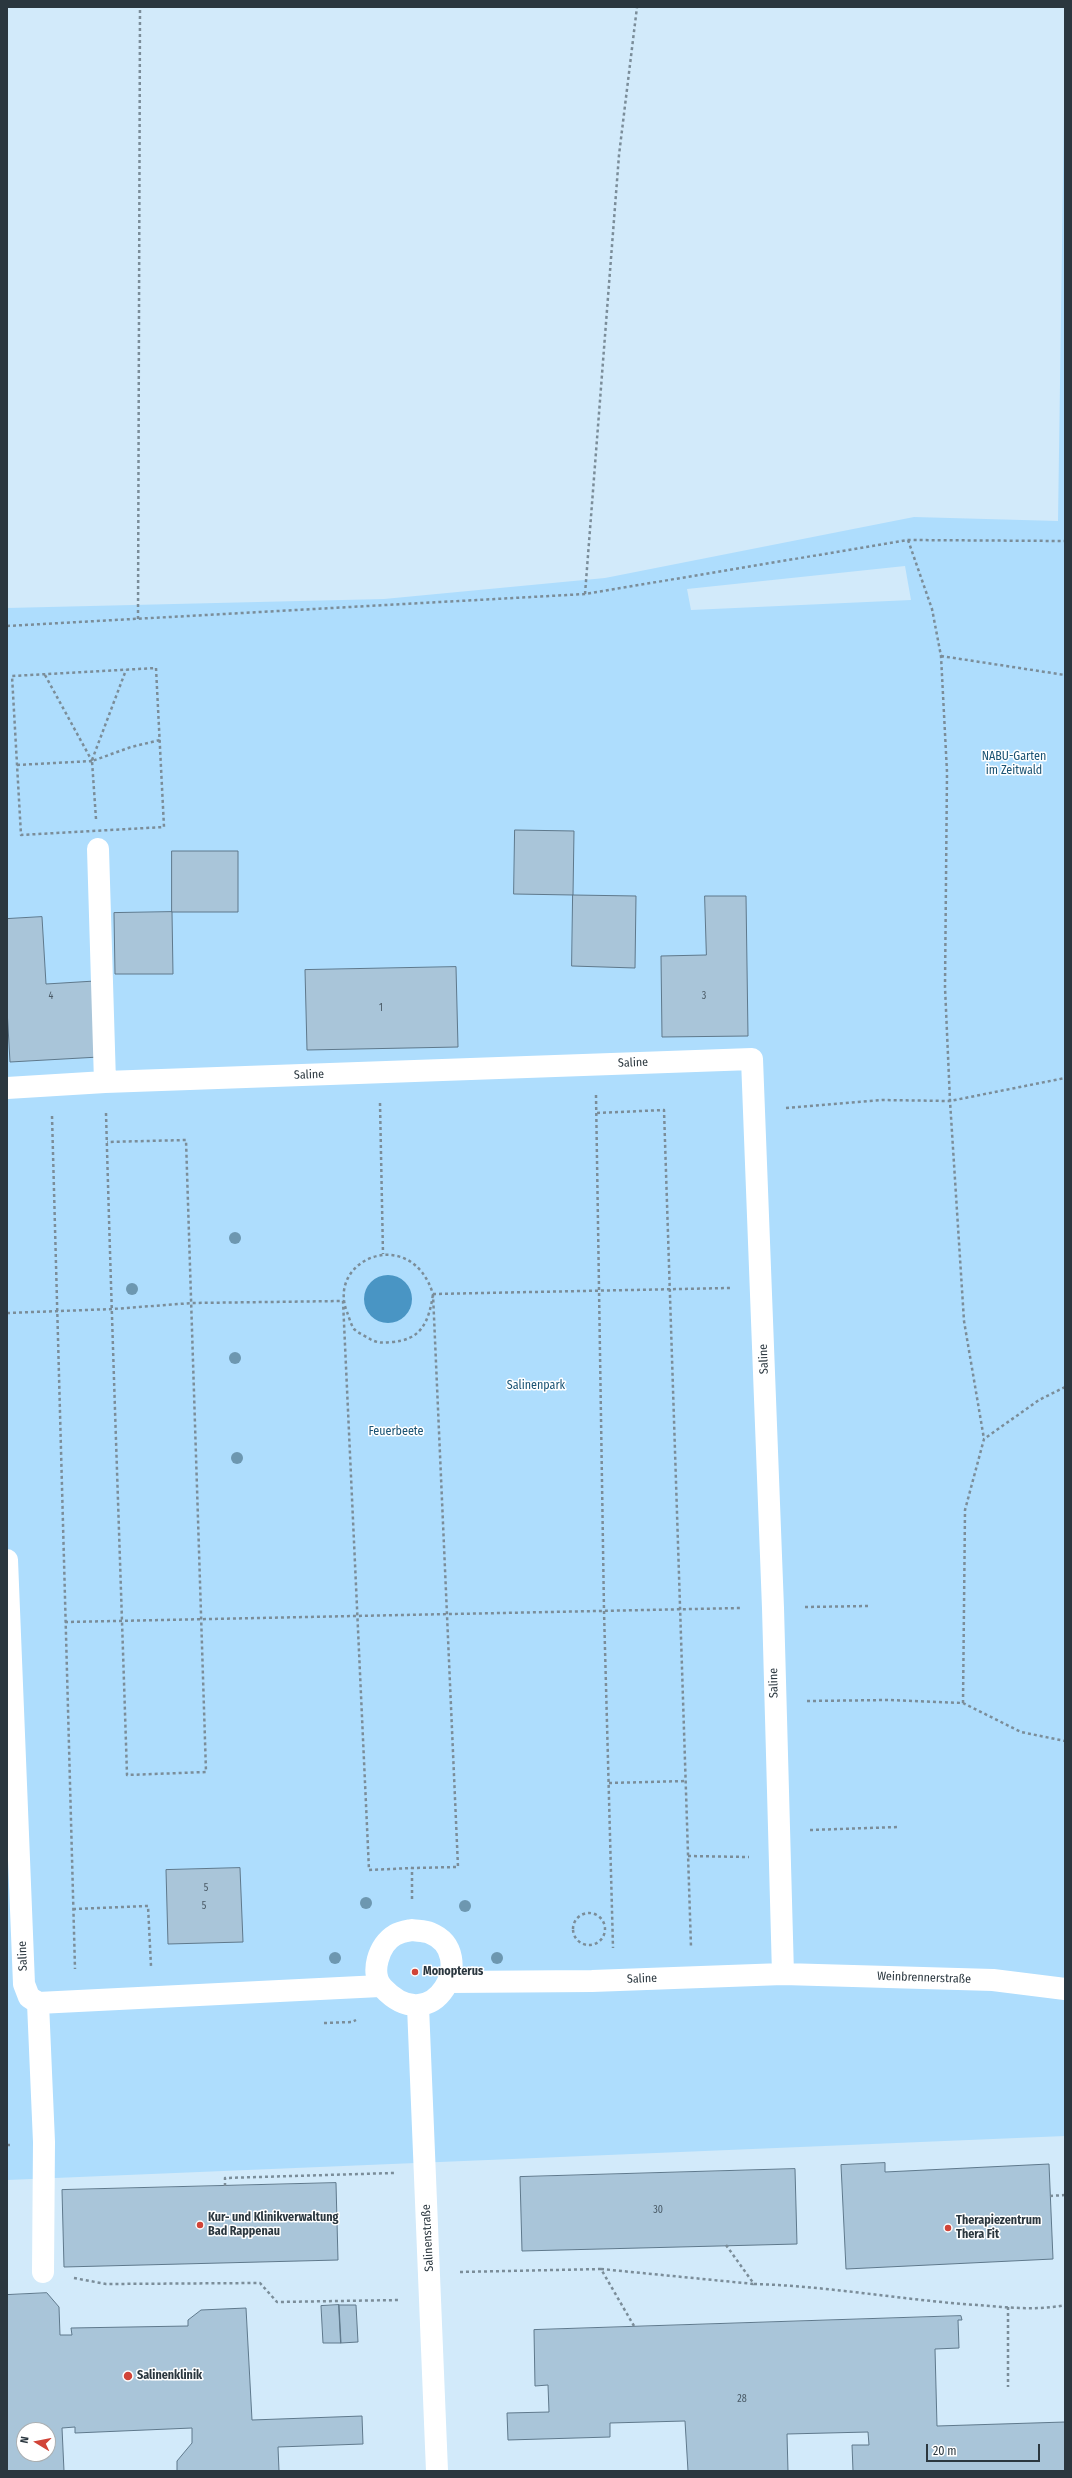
<!DOCTYPE html>
<html>
<head>
<meta charset="utf-8">
<style>
  body { margin:0 }
  #map { position:relative; width:1072px; height:2478px; overflow:hidden; background:#d2eafa; font-family:"Fira Sans Condensed",sans-serif }
  canvas { display:block }
  .frame { position:absolute; inset:0; border:8px solid #2b373f; pointer-events:none }
  .north { position:absolute; left:16px; top:2422px; width:40px; height:40px; box-sizing:border-box; background:#fff; border:1px solid #aaafb2; border-radius:50%; rotate:280deg; font-size:11px; font-weight:700; line-height:16px; text-align:center; color:#2b373f }
  .north::after { content:''; display:block; margin:auto; width:14px; height:18px; background:#d14438; clip-path:polygon(50% 0,100% 100%,50% 72%,0 100%) }
  .scale { position:absolute; left:926px; top:2444px; width:114px; height:18px; box-sizing:border-box; border:2px solid #2b373f; border-top:0; padding-left:5px; font-size:12px; line-height:14px; white-space:nowrap; color:#2b373f; -webkit-text-stroke:3px #fff; paint-order:stroke }
</style>
</head>
<body>
<div id="map">
<canvas width="1072" height="2478"></canvas>
<div class="frame"></div>
<div class="north">N</div>
<div class="scale">20 m</div>
</div>
<script>
const c = document.querySelector('canvas').getContext('2d');
c.lineJoin = 'round';
function fill(path, color) { c.fillStyle = color; c.fill(path, 'evenodd'); }
function stroke(path, color, width, dash) { c.strokeStyle = color; c.lineWidth = width; c.lineCap = dash ? 'butt' : 'round'; c.setLineDash(dash || []); c.stroke(path); }
function label(font, color, halo, rows, align = 'center') {
  c.font = font + ' "Fira Sans Condensed",sans-serif'; c.lineWidth = 3; c.setLineDash([]); c.textBaseline = 'middle'; c.strokeStyle = halo; c.fillStyle = color; for (const [text, x, y, turn = 0] of rows) {
    c.save(); c.translate(x, y); c.rotate((+turn || 0) * Math.PI / 180); c.textAlign = isNaN(turn) ? turn : align; if (halo) c.strokeText(text, 0, 0); c.fillText(text, 0, 0); c.restore();
  }
}
fill(new Path2D(`
  M1065,40v2096l-1058,44v-1572l377,-9 221,-21 309,-61 144,4zM905,566l6,34 -220,10 -4,-21z`), '#aeddfd');
fill(new Path2D(`
  M364 1299a24 24 0 1 1 48 0a24 24 0 1 1-48 0Z`), '#4995c4');
const building = new Path2D(`
  M515,830l59,1 -1,64 -59,-1z
  M172,851h66v61h-66z
  M573,895l63,1 -1,72 -63,-2z
  M705,896h41l2,140 -86,1 -1,-81 45,-1z
  M172,912l1,62h-58l-1,-61z
  M42,917l4,67 49,-3 4,76 -89,5 -3,-53v-90z
  M456,967l2,80 -151,3 -2,-80z
  M240,1868l3,74 -75,2 -2,-74z
  M885,2163v9l164,-8 4,95 -207,10 -5,-104z
  M795,2169l2,75 -275,7 -2,-74z
  M336,2183l2,77 -274,7 -2,-77z
  M47,2293l12,14 1,28h12l-1,-7 117,-2v-6l13,-10 45,-2 6,112 110,-4 1,28 -85,3 1,24h-102v-10l15,-18v-15l-117,5v-6l-13,1 2,43h-57v-176zM24,2430h24v24h-24z
  M339,2305h17l2,37 -17,1z
  M339,2305l2,38h-18l-2,-37z
  M961,2316l1,4h-4l1,28 -24,1 2,77 128,-4v49h-212l-1,-26h17l-1,-13 -81,2 1,37h-100l-3,-50 -75,2v14l-102,3 -1,-27 42,-1 -1,-27 -13,1 -1,-56z`);
fill(building, '#a9c5d9');
stroke(building, '#5f798c', 1);
stroke(new Path2D(`
  M908,540l24,69 9,47 6,116 -2,215 5,114 14,220 20,118
  M585,594l34,-439 18,-148
  M138,619l2,-612
  M7,626l578,-32 323,-54 157,1
  M941,656l124,19
  M156,668l8,159 -143,8 -9,-159z
  M45,675l47,86
  M92,760l34,-90
  M17,765l75,-4
  M96,819l-4,-58 39,-14 29,-7
  M596,1095l8,516 9,337
  M380,1103l3,151
  M786,1108l96,-8 68,1 115,-23
  M106,1113c6,221 14,441 21,662l79,-3 -20,-632 -79,2
  M597,1113l67,-3 27,837
  M52,1116l23,853
  M433,1294l297,-6
  M7,1313l106,-4 79,-6 151,-2 26,569 43,-2
  M805,1607l64,-1
  M65,1622l677,-14
  M807,1701l82,-1 74,3 58,29 44,9
  M963,1703l2,-193 19,-71 55,-39 26,-13
  M609,1783l77,-2
  M810,1830l88,-3
  M688,1856l61,1
  M412,1899v-31l46,-1 -25,-573c-22,-70 -107,-35 -86,18 2,5 4,13 7,17 4,4 11,7 16,10 7,4 12,4 20,3 31,-1 39,-20 43,-48
  M73,1909l75,-3 3,60
  M573 1929a16 16 0 1 1 32 0a16 16 0 1 1-32 0Z
  M324,2023l28,-1 4,-2
  M7,2145h6
  M225,2186v-8l169,-5
  M1050,2196l15,-1
  M726,2245l28,39c75,2 148,16 223,21 28,2 60,6 88,0
  M601,2269l153,15
  M460,2272l141,-3 33,57
  M74,2278l32,6 154,-1 17,19 123,-2
  M1008,2307v80`), '#7b8d99', 2.5, [3, 3]);
stroke(new Path2D(`
  M98,849l7,233
  M7,1088l98,-6 647,-23 21,549 10,366
  M7,1560l17,424 5,13 9,6 342,-17
  M412,1930c6,1 13,1 18,3 50,20 4,109 -47,55 -14,-14 -4,-44 12,-53 5,-3 12,-4 17,-5z
  M449,1982l143,-1 191,-7 210,6 72,9
  M38,2003l6,139 -1,130
  M418,2006l19,465`), '#fff', 22);
c.fillStyle = '#6d97b0';
for (const [x, y] of [
  [235,1238],
  [132,1289],
  [235,1358],
  [237,1458],
  [366,1903],
  [465,1906],
  [335,1958],
  [497,1958]
]) { c.beginPath(); c.arc(x, y, 6, 0, 2 * Math.PI); c.fill(); }
for (const [x, y, r, color] of [
  [415,1972,4,"#d14438"],
  [200,2225,4,"#d14438"],
  [948,2228,4,"#d14438"],
  [128,2376,5,"#d14438"]
]) { const dot = new Path2D(); dot.arc(x, y, r, 0, 2 * Math.PI); c.fillStyle = color; c.fill(dot); stroke(dot, '#fff', 1.5); }
label('10px', '#4a5a66', null, [
  ["4",51,996],
  ["3",704,996],
  ["1",381,1008],
  ["5",206,1888],
  ["5",204,1906],
  ["30",658,2210],
  ["28",742,2399]
]);
label('12px', '#1a5374', '#fff', [
  ["NABU-Garten",1014,757],
  ["im Zeitwald",1014,771],
  ["Salinenpark",536,1386],
  ["Feuerbeete",396,1432]
]);
label('12px', '#2b373f', '#fff', [
  ["Saline",633,1063,-2],
  ["Saline",309,1075,-2],
  ["Saline",764,1359,-92],
  ["Saline",774,1683,-91],
  ["Saline",23,1956,-92],
  ["Weinbrennerstraße",924,1978,2],
  ["Saline",642,1979,-2],
  ["Salinenstraße",428,2238,-93]
]);
label('bold 12px', '#2b373f', '#fff', [
  ["Monopterus",423,1972],
  ["Kur- und Klinikverwaltung",208,2218],
  ["Bad Rappenau",208,2232],
  ["Therapiezentrum",956,2221],
  ["Thera Fit",956,2235],
  ["Salinenklinik",137,2376]
], 'left');
</script>
</body>
</html>
